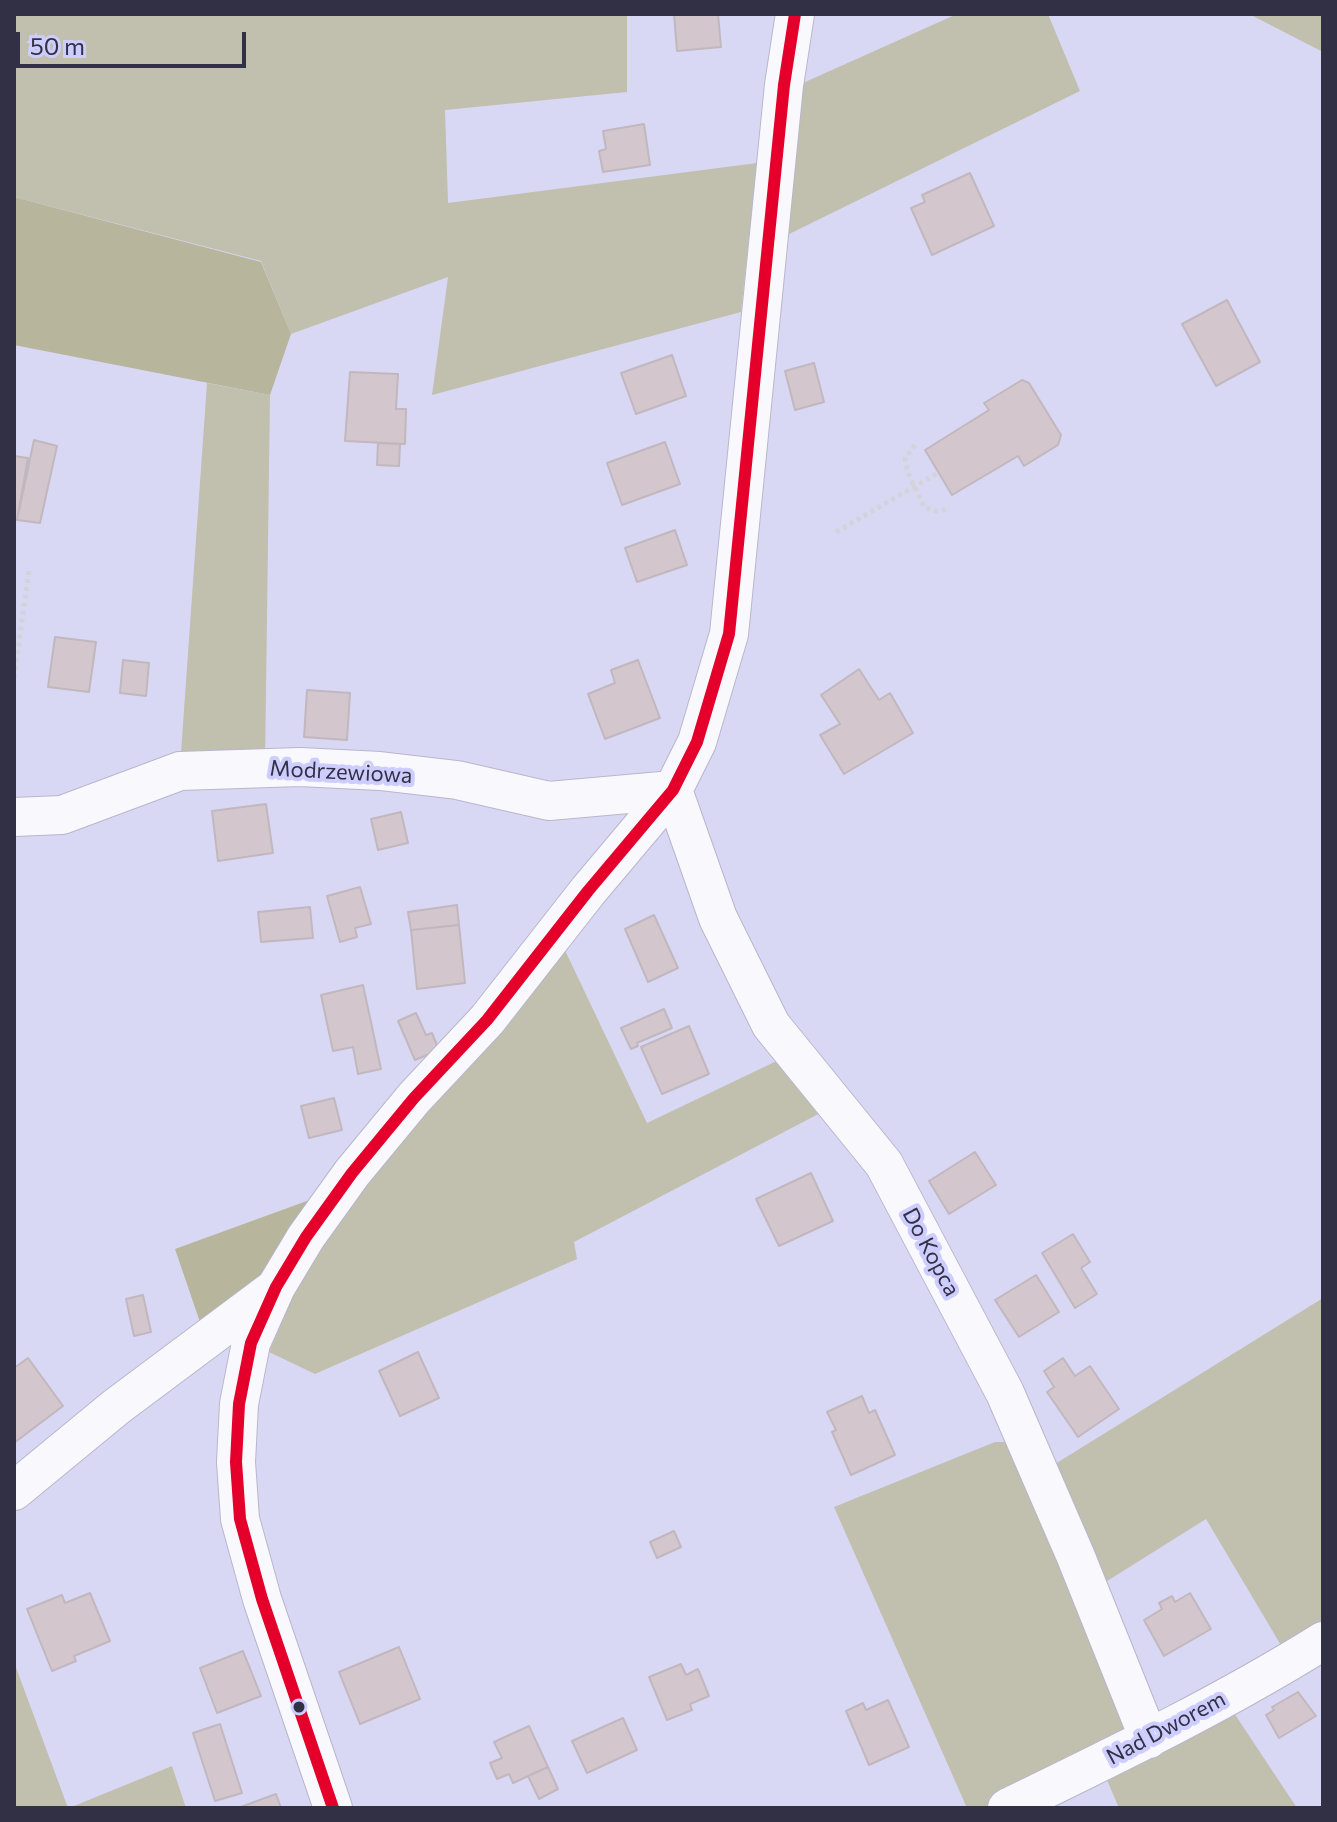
<!DOCTYPE html>
<html>
<head>
<meta charset="utf-8">
<style>
  body { margin:0 }
  #map { position:relative; width:1337px; height:1822px; overflow:hidden; background:#d9d8f4; font-family:Commissioner,sans-serif }
  canvas { display:block }
  .frame { position:absolute; inset:0; border:16px solid #313044; pointer-events:none }
  .scale { position:absolute; left:16px; top:32px; width:230px; height:36px; box-sizing:border-box; border:4px solid #313044; border-top:0; padding-left:10px; font-size:24px; line-height:28px; white-space:nowrap; color:#313044; -webkit-text-stroke:6px #cecdff; paint-order:stroke }
</style>
</head>
<body>
<div id="map">
<canvas width="1337" height="1822"></canvas>
<div class="frame"></div>
<div class="scale">50 m</div>
</div>
<script>
const c = document.querySelector('canvas').getContext('2d');
c.lineJoin = 'round';
function fill(path, color) { c.fillStyle = color; c.fill(path, 'evenodd'); }
function stroke(path, color, width, dash) { c.strokeStyle = color; c.lineWidth = width; c.lineCap = dash ? 'butt' : 'round'; c.setLineDash(dash || []); c.stroke(path); }
function label(font, color, halo, rows, align = 'center') {
  c.font = font + ' Commissioner,sans-serif'; c.lineWidth = 8; c.setLineDash([]); c.textBaseline = 'middle'; c.strokeStyle = halo; c.fillStyle = color; for (const [text, x, y, turn = 0] of rows) {
    c.save(); c.translate(x, y); c.rotate((+turn || 0) * Math.PI / 180); c.textAlign = isNaN(turn) ? turn : align; if (halo) c.strokeText(text, 0, 0); c.fillText(text, 0, 0); c.restore();
  }
}
fill(new Path2D(`
  M14,14h613v78l-182,18 3,93 309,-40 -16,149 -309,83 16,-118 -157,57 -30,-73 -247,-64z
  M957,14h91l32,77 -303,149 17,-153z
  M1249,14h74v38z
  M207,383l63,12 -5,369 -85,3z
  M562,944l85,179 138,-66 41,53 -252,132 3,17 -262,115 -46,-22 27,-63 49,-81z
  M1323,1298v331l-38,23 -79,-133 -110,69 -49,-119z
  M995,1442h10l8,6 116,264 -5,25 -132,71h-25l-133,-301z
  M14,1662l54,146h1h-55z
  M1228,1704l69,104h-178l-15,-35z
  M172,1766l14,42h-117z`), '#c1bfae');
fill(new Path2D(`
  M14,197l247,65 30,72 -21,61 -256,-50z
  M326,1194l-68,94 -55,43 -28,-82z`), '#b7b59c');
const building = new Path2D(`
  M674,14h44l3,33 -44,4z
  M644,124l6,41 -47,7 -4,-21 7,-2 -3,-18z
  M970,173l24,53 -62,29 -21,-47 14,-6 -3,-7z
  M1227,300l33,62 -44,24 -34,-62z
  M672,355l14,41 -50,18 -15,-41z
  M814,363l10,39 -29,8 -10,-39z
  M350,372l48,2 -2,35h10l-1,35 -60,-3z
  M1022,380l7,3 32,52 -3,10 -34,21 -6,-10 -66,39 -27,-45 64,-40 -5,-7z
  M34,440l23,6 -17,77 -23,-3z
  M665,442l15,42 -58,21 -15,-42z
  M378,443l22,1 -1,22 -22,-1z
  M14,456l14,2 -11,62 -3,-1z
  M675,530l12,35 -50,17 -12,-34z
  M55,637l41,5 -7,50 -41,-5z
  M123,660l26,3 -3,33 -26,-3z
  M638,660l22,58 -55,21 -17,-45 27,-11 -4,-13z
  M859,669l20,31 11,-7 23,40 -69,41 -24,-39 20,-11 -19,-29z
  M307,690l43,3 -3,47 -43,-3z
  M266,804l7,49 -55,8 -6,-50z
  M401,812l7,31 -30,7 -7,-31z
  M360,887l11,37 -16,4 2,9 -17,5 -13,-46z
  M457,905l2,20 -48,5 -3,-18z
  M310,907l3,31 -52,4 -3,-30z
  M654,915l24,53 -30,14 -23,-53z
  M459,925l6,58 -48,6 -6,-59z
  M363,985l18,84 -23,5 -5,-27 -20,4 -12,-56z
  M664,1009l8,19 -35,15 1,3 -7,3 -10,-21z
  M416,1013l10,22 6,-2 7,17 -24,10 -17,-39z
  M689,1026l20,48 -47,20 -21,-47z
  M334,1098l8,32 -33,8 -8,-32z
  M975,1152l21,33 -47,29 -20,-33z
  M811,1173l22,48 -54,25 -23,-47z
  M1073,1234l17,28 -9,6 16,26 -22,14 -33,-55z
  M1036,1275l23,37 -40,25 -24,-37z
  M143,1295l8,37 -17,4 -8,-37z
  M418,1352l21,46 -39,18 -21,-45z
  M28,1358l35,48 -49,37v-75z
  M1063,1358l12,18 15,-10 29,43 -41,28 -31,-45 7,-5 -10,-16z
  M862,1396l7,17 6,-3 20,45 -44,20 -19,-43 4,-2 -9,-18z
  M674,1531l7,16 -24,11 -7,-16z
  M90,1593l20,48 -36,15 2,5 -24,10 -25,-62 35,-14 3,8z
  M1190,1593l21,36 -47,27 -20,-36 18,-11 -3,-6 13,-7 3,6z
  M399,1647l21,52 -60,25 -21,-52z
  M243,1651l18,45 -44,17 -17,-45z
  M681,1664l5,11 12,-6 11,27 -19,8 2,6 -25,10 -18,-43z
  M1298,1692l18,24 -37,22 -13,-23 8,-5 -2,-3z
  M888,1700l21,47 -40,18 -23,-54 17,-8 3,7z
  M623,1718l14,32 -50,23 -15,-32z
  M220,1724l22,69 -27,8 -22,-68z
  M529,1726l19,41 -35,16 -4,-9 -12,5 -7,-16 12,-5 -8,-16z
  M548,1767l10,22 -19,10 -11,-23z
  M276,1794l5,14h-43z`);
fill(building, '#d4c6cd');
stroke(building, '#c1b7bf', 2);
const minor = new Path2D(`
  M673,790l45,128 53,107 113,139 121,229 71,164 73,182
  M14,817l48,-2 118,-44 120,-4 80,4 77,9 92,21 124,-11
  M14,1491l102,-84 158,-118
  M333,1808l-71,-209 -22,-80 -4,-57 3,-58 12,-61 25,-56 30,-50 46,-64 62,-75 73,-78 101,-129 85,-101 24,-48 32,-108 55,-549 11,-71
  M1007,1808c107,-52 215,-104 316,-167`);
stroke(minor, '#b8b6cc', 40);
stroke(new Path2D(`
  M915,445l-10,13 2,13 17,36 11,4 15,-2
  M836,532l102,-59
  M14,678l15,-108`), '#d3d3da', 5, [4, 4]);
stroke(minor, '#f9f9fd', 38);
stroke(new Path2D(`
  M333,1808l-71,-209 -22,-80 -4,-57 3,-58 12,-61 25,-56 30,-50 46,-64 62,-75 73,-78 101,-129 85,-101 24,-48 32,-108 55,-549 11,-71`), '#e4002b', 12);
for (const [x, y, r, color] of [
  [299,1707,7,"#313044"]
]) { const dot = new Path2D(); dot.arc(x, y, r, 0, 2 * Math.PI); c.fillStyle = color; c.fill(dot); stroke(dot, '#cecdff', 3); }
label('22px', '#313044', '#cecdff', [
  ["Modrzewiowa",341,772,3],
  ["Do Kopca",931,1252,62],
  ["Nad Dworem",1166,1728,-28]
]);
</script>
</body>
</html>
